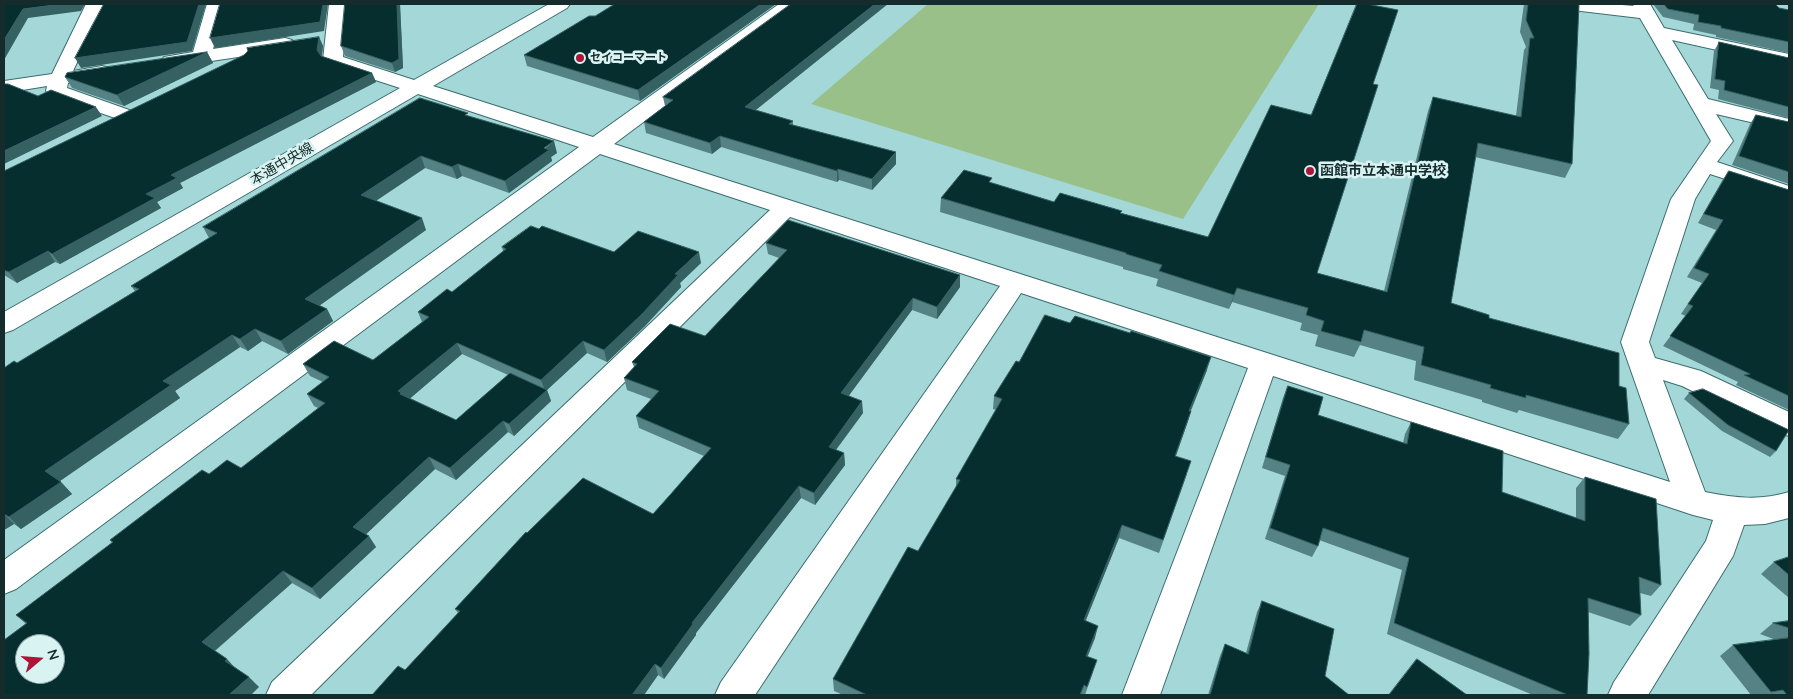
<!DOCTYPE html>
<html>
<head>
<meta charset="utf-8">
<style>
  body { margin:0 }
  #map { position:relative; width:1793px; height:699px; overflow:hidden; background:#a4d7d8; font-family:Quicksand,sans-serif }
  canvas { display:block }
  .frame { position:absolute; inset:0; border:5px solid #162b2b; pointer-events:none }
  .north { position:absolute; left:15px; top:634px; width:50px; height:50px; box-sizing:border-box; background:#d9f3f3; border:1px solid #8ba3a3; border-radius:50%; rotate:72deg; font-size:14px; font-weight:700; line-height:20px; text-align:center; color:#162b2b }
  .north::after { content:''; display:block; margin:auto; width:18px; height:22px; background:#ab1537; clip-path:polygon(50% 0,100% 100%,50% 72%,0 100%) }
</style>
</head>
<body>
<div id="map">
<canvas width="1793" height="699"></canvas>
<div class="frame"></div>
<div class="north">N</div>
</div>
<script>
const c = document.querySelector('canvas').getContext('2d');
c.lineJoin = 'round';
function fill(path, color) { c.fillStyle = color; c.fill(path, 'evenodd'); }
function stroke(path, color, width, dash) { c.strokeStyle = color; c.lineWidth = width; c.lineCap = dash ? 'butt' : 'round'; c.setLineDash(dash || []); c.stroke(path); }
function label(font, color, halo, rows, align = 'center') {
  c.font = font + ' Quicksand,"Noto Sans JP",sans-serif'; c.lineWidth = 5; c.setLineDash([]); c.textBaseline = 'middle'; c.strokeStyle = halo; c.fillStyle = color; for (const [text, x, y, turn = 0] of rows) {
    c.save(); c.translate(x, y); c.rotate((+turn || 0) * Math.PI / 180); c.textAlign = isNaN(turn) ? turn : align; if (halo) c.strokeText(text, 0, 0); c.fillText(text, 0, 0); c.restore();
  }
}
fill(new Path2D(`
  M928,4h391l-136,215 -372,-115z`), '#98c088');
const minor = new Path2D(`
  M86,4h18l-31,67 29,-5 7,2 3,4 -3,4 -41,7 -1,5 65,23 3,4 -3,4 -7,2 -7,-2 -69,-24 -3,-4 1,-5 -43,7v-12l48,-7z
  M207,4h18l-12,45 72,-11 7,2 2,4 -2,4 -7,2 -114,17 -7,-2 -3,-4 3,-4 29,-5z
  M329,4h18l-4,53 71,23 135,-76h21l-3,4 -134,78 160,51 186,-133h20l-3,4 -182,136 1056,338 -49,-140 50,-143 40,-58 -71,-123 -76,-9 -6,-1 -3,-4h55l24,2 -2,-2h18l14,24 125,26v12l-117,-26 36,59 81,20v12l-73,-17 17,27 -16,21 72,24v14l-79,-26 -15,25 -46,143 6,16 46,13 88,41v24l-10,-3 -97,-47 -19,-6 42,112c29,6 56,9 84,0v26l-24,6 -21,1 -11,31 -85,139h-40l6,-13 92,-141 7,-21 -20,-5 -420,-139 -113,319h-38l126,-327 -227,-75 -266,402h-40l6,-13 279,-396 -210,-69 -479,478h-45l6,-13 498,-472 -170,-56 -584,435 -12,5v-34l575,-413 -161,-53 -405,236 -9,3v-21l396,-224 -74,-24 -3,-4z`);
stroke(minor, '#3b6d6d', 2);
fill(minor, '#fff');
fill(new Path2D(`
  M345,4h55l3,64 -8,4 -50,-16 -4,-10z
  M776,4l-136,97 -113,-35 -3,-11 71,-39z
  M1524,4h55l-7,160 -7,14 -90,-21 -24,146 38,15 130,68 10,38 -11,15 -99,-29 -2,3 -35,-11v-2l-68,-20 2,-19 -56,-16 -6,12 -39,-11 3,-11 -18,-5 2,-7 -70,-21 -3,7 -73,-23 2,-7 -35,-10v-2l-183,-55 1,-14 51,-15 62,19 67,11 87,24 103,-122 62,-31 -56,189 67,18 44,-180 5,-14 83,19 8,-66 2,-3 -6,-15z
  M1653,4h122l4,4 10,2v43l-73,-16v-2l-23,-5 1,-6 -31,-7z
  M319,37l4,9 -1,11 50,16 4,9 -196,101 3,5 -26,14 4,6 -101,56 -5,-2 -38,21 -13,-8v-104z
  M1719,42l70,16v60l-71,-19 1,-9 -9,-2 4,-37z
  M207,52l6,11 -89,43 -52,-18 -7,-11z
  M663,97l93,13 37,11v4l103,39 -24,26 -33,-10 -2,2 -116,-35 -9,7 -66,-21 -2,-11 21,-16z
  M1756,115l33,7v62l-57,-19 18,-41z
  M469,116l88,37 -6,4 1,4 -43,32 -47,-17 -5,3 -32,-11 -49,32 50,30 -107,75 8,4 6,12 -45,33 -26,-13 -14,10 -8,-4 -65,44 5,7 -120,83 12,13 -51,35 -7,-5 -10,6v-162l13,-5 118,-72 -4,-5 78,-48 -6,-11z
  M1729,171l60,19v220l-53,-25 2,-3 -75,-36 23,-30 -5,-2 21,-31 -15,-6 29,-47 -18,-7 24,-42z
  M766,243l194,44 -23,32 -25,-9 -63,85 14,18 -27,37 8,3 1,12 -30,40 -14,-7 -105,135v2l-32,44 -6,-4 -14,20h-272l33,-25 53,-57 -3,-4 72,-76 126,-19 17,-19 34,-39 -65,-28 -3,-12 15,-17 -24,-9 -3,-12 10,-11 -2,-5 73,-26 74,-78 -11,-4z
  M502,247l112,5 87,11 -21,20 1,4 -36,39 -38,36 -20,-9 -40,37 4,11 -37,35 -6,-4 -52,48 -21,-11 -69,65 10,13 -56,52 -28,-16 -77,68 44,36 -233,-63 -10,-9 96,-72 -2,-3 99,-66 32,-6 77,-60 -4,-2 -7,-12 16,-12 -13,-6 -7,-12 70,-4 49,-38 -4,-10 34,-20 51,-41zM462,354l46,21 -52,45 -46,-22z
  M1070,323l137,47 -16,41 -4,13 -11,32 11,18 -28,79 -40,-15 -33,82 9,18 -8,18 6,16 -8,23h-242l-9,-4 -1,-12 85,-128 38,-64v-8l40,-69 -3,-1 1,-13 25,-34z
  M1288,386l30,29 85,28 2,-9 6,-12 91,70 74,26v-30l9,-11 76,108 -10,11 -11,-3 1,22 -11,11 -42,-14 -1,83h-54l-146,-61 15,-64 -83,-30 -1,6 -6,11 -47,-18 20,-63 -23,-8 21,-70z
  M1689,393l87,58 -6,6 -48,-26 -38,-32z
  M1789,557v41l-28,-24 13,-12z
  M1262,601l63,75 24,19h-141l12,-39 5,-12 21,9 11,-41z
  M1789,621v74h-38l-31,-39 13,-11 43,-5 -16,-6 13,-11z`), '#558284');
fill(new Path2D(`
  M62,4h23l-4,7 -53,7 -24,42v-20l19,-31z
  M199,4h7l-14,47 -111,17 -6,-10z
  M323,4h5l-4,27 -109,17 -5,-10z
  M397,4h3l3,64 -8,4 -3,-9z
  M761,4h15l-136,97 -2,-11z
  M875,4h13l-142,114 -1,-11z
  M319,37l4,9 -2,14 -4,-10z
  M207,52l6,11 -89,43 -7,-11z
  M372,73l4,9 -196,101 3,5 -26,14 4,6 -101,56 -8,-10 119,-79z
  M96,107l6,9 -98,48v-13z
  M720,136l1,11 -9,7 -2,-11z
  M554,141l3,12 -6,4 1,4 -43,32 -4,-12z
  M896,152v12l-24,26v-11z
  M421,156l4,12 -58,39 -6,-12z
  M458,164l4,12 -5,3 -5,-12z
  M838,169l1,11 -2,2v-11z
  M422,218l4,12 -114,81 -7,-12z
  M48,251l7,11 -38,21 -8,-11z
  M699,252l2,11 -21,20 1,4 -36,39 -38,36 -3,-12 71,-76z
  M960,275v12l-23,32v-12z
  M1237,288l-5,14 -3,7 5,-14z
  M913,298l-1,12 -70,95 -1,-12z
  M327,309l6,12 -45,33 -7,-13z
  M255,329l7,12 -14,10 -8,-12z
  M232,335l8,12 -65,44 5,7 -123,85 -12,-12 118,-90z
  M583,341l4,12 -40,37 4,11 -37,35 -5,-12 36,-33 -4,-11z
  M457,343l5,11 -56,48 -1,3 -7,-14z
  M1211,357l-4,13 -22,54 4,-13z
  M862,401l1,12 -34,46v-12z
  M1191,411l-4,13 -16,45 4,-13z
  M503,421l5,11 -52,48 -6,-12z
  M844,453l1,12 -30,40 -1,-12z
  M429,457l6,12 -74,70 -8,-12z
  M61,482l11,12 -51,35 -12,-12z
  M799,486l2,12 -105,135v2l-32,44 -3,-11 31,-45z
  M4,514l10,10 -10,6z
  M1122,525l-3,13 -38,94 3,-12z
  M369,536l7,11 -56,52 -8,-11z
  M283,571l9,12 -80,70 -10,-11z
  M1098,626l-3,12 -12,30 3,-12z
  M227,659l10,11 -12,-9z
  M655,664l3,11 -14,20h-12z
  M249,677l10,10 -8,8h-22z`), '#356162');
const building = new Path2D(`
  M4,4h58l-39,5 -19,31z
  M104,4h95l-12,38 -112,16z
  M220,4h103l-3,18 -110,16z
  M345,4h52l2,55 -7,4 -51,-17z
  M615,4h146l-123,86 -114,-35 65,-39h6z
  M791,4h84l-130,103 48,14 -4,3 107,28 -24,27 -34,-10 -1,2 -117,-35 -10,7 -66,-21 29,-22 -10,-3z
  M1357,4h10l31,6 -25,74 5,1 -61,188 70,19 46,-195 88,20 9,-79h4l-8,-18 2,-16h51l-7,160 -94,-21 -27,160 38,12v3l130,35v33l7,2 3,36 -103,-29v3l-36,-10 1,-3 -70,-20 3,-18 -60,-17 -3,12 -40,-11 3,-10 -18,-6 2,-7 -71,-20 -3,7 -75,-24 3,-6 -36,-11v-1l-185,-55 23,-28 28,8 -3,4 65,20 6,-9 62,18 -2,2 88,24 63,-132 40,10z
  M1664,4h111l4,4 10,2v32l-68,-14v-2l-23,-4 1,-7 -31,-6z
  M319,37l-2,13 4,6 51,17 -201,102 6,3 -31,16 9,4 -103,56 -4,-3 -39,21 -5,-2v-99l240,-116 4,-4 -1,-3z
  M1719,42l70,16v49l-65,-17 1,-9 -10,-2z
  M207,52l-90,43 -52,-18 2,-4z
  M4,84h4l30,12 13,-6 45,17 -92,44z
  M420,98l48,15 -3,2 89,26 -10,7 5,2 -44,31 -47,-17 -6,3 -31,-11 -60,39 61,23 -117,81 22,10 -46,32 -26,-12 -15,10 -8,-4 -69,46 8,4 -126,86 16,11 -52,35 -5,-3v-146l10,-7 3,2 122,-74 -8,-3 86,-53 -14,-6z
  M1756,115l33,7v50l-50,-16z
  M1729,171l60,19v206l-45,-21 6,-1 -80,-38 23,-30 -5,-2 21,-30 -15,-6 29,-48 -19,-6z
  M788,220l172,55 -23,32 -24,-9 -72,95 21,8 -33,46 15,6 -30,40 -15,-7 -107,137 1,1 -32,44 -6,-4 -23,31h-260l26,-29 7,4 55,-59 -5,-2 71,-77 1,1 56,-55 70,36 17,-19 41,-47 -75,-32 23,-25 -35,-13 13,-14 -5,-2 38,-38 35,12 82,-86 -21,-7z
  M531,226l8,3 3,-3 72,26 24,-21 61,21 -24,22 3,1 -36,39 -38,36 -21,-9 -42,39 -84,-37 -59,48 3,1 -1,2 56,26 54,-47 37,17 -38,34 -6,-3 -53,47 -21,-11 -76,70 16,9 -57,52 -29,-17 -81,71 25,17 -2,2 24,16 -20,18h-225v-55l23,-17 -11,-8 97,-73 -3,-2 92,-70 7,4 18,-14 14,8 84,-65 -18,-9 22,-17 -26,-13 31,-23 39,19 56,-43 -11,-5 29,-23 5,3 54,-43 -4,-2zM25,644h30v30h-30z
  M1045,315l25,8 5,-7 55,17 1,-2 80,26 -22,54h2l-16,45 16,5 -28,79 -41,-15 -38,95 14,6 -12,30 11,4 -10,27 -3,-2 -4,10h-213l-34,-16 75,-132 10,4 42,-71 -4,-1 46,-80 -8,-3 22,-35 3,1z
  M1288,386l35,11 -5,18 89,29 4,-22 92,29 -1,41 83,29v-44l71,22 5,86 -22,-8 2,38 -53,-17 1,56 -2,41h-19l-174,-72 15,-65 -86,-30 -5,18 -48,-18 20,-63 -24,-8z
  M1703,389l86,41 -13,21 -48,-26 -39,-32z
  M1789,557v18l-15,-13z
  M1262,601l72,28 -9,47 24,19h-139l15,-51 23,10z
  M1789,621v7l-16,-5z
  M1789,638v57h-2l-4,-5 -12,2 -38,-47z
  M1417,659l50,36h-78z`);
fill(building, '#062e2f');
stroke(building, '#356162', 1);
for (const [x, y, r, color] of [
  [580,58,5,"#ab1537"],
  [1310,171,5,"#ab1537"]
]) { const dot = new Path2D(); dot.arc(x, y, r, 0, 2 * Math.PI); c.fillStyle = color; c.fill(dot); stroke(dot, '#d9f3f3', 2); }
label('bold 11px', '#162b2b', '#d9f3f3', [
  ["セイコーマート",590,58]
], 'left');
label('14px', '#162b2b', '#d9f3f3', [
  ["本通中央線",282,164,-30]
]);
label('bold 14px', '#162b2b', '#d9f3f3', [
  ["函館市立本通中学校",1320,171]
], 'left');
</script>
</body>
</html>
